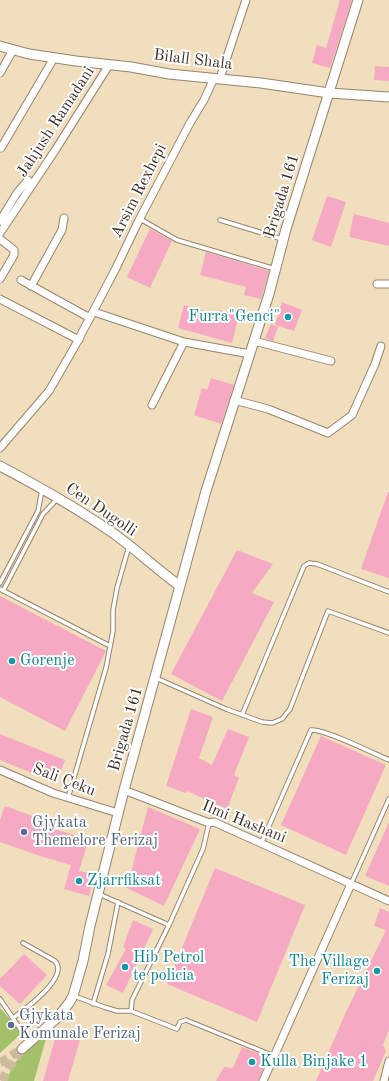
<!DOCTYPE html>
<html>
<head>
<meta charset="utf-8">
<style>
  body { margin:0 }
  canvas { display:block; background:#f0debd }
</style>
</head>
<body>
<canvas width="389" height="1081"></canvas>
<script>
const c = document.querySelector('canvas').getContext('2d');
c.lineJoin = 'round';
function fill(path, color) { c.fillStyle = color; c.fill(path, 'evenodd'); }
function stroke(path, color, width, dash) { c.strokeStyle = color; c.lineWidth = width; c.lineCap = dash ? 'butt' : 'round'; c.setLineDash(dash || []); c.stroke(path); }
function label(font, color, halo, rows, align = 'center') {
  c.font = font + ' "Old Standard TT",serif'; c.lineWidth = 4; c.setLineDash([]); c.textBaseline = 'middle'; c.strokeStyle = halo; c.fillStyle = color; for (const [text, x, y, turn = 0] of rows) {
    c.save(); c.translate(x, y); c.rotate((+turn || 0) * Math.PI / 180); c.textAlign = isNaN(turn) ? turn : align; if (halo) c.strokeText(text, 0, 0); c.fillText(text, 0, 0); c.restore();
  }
}
fill(new Path2D(`
  M0,1009h1l21,24 -22,20z
  M47,1035l-13,46h-27c6,-24 22,-32 40,-46z`), '#a3c168');
fill(new Path2D(`
  M340,0h12l-22,68 -18,-5 5,-18 9,3z
  M375,66l14,1v14l-15,-1z
  M327,196l19,6 -15,45 -19,-7z
  M354,214l35,9v23l-40,-9z
  M150,229l22,12 -22,47 -23,-11z
  M206,252l63,19 -8,28 -17,-4 2,-8 -46,-12z
  M282,302l20,8 -8,21 -19,-6z
  M184,305l34,10 1,-5 20,5 -7,28 -54,-15z
  M271,324l7,3 -5,14 -8,-3z
  M211,378l23,7 -13,39 -27,-9 8,-27 5,2z
  M388,492h1v86l-28,-9z
  M237,550l36,14 -21,29 22,9 -52,99 -51,-27z
  M0,596l106,55 -41,80 -65,-34z
  M191,709l22,8 -14,41 13,7 16,-36 21,8 -15,38 5,3 -12,31 -40,-18 -1,2 -20,-7z
  M0,734l65,26 -9,23 -56,-23z
  M321,736l65,29 -40,90 -65,-30z
  M5,806l47,17 -2,5 39,11 -10,32 16,3 -6,22 -25,-7 7,-24 -31,-9 -40,-14v-22z
  M148,807l52,22 -36,77 -37,-18z
  M389,822v64l-24,-10z
  M215,868l90,37 -48,117 -90,-38z
  M380,908l9,4v118l-6,15 3,6 -13,30h-57l30,-69 40,-82 -12,-4z
  M133,920l20,9 -30,64 -17,-8 20,-36 -3,-2z
  M24,954l23,21 -27,29 -20,-18v-7z
  M57,1032l24,4 -13,45h-25z
  M242,1047l26,10 -10,24h-42l8,-14 9,1z`), '#f5a9c2');
stroke(new Path2D(`
  M0,1063l19,-12
  M2,1081l6,-12 14,-20`), '#ccba9d', 9, [9, 4.5]);
const service = new Path2D(`
  M140,219l37,21 98,29
  M220,220l62,19
  M0,583l38,-72 4,-21
  M0,589l110,57
  M3,591l40,-77 14,-15
  M156,678l70,31 36,13 10,1 10,-4 8,-10 38,-98 61,22
  M242,715l62,-149 5,-3 8,1 72,28
  M68,798l38,-130 7,-37v-21l4,-22 12,-42
  M261,844l50,-114c12,-2 64,24 78,30
  M351,884l38,-85
  M99,894l70,31
  M74,996l30,11 13,4h14l46,18 3,-7 6,-2 88,36
  M0,999l29,43
  M93,1004l15,-50 10,-52
  M131,1011l1,-11 37,-75 34,-76 6,-26
  M13,1018c11,-8 57,-41 42,-57l-32,-18`);
const minor = new Path2D(`
  M0,73l13,-23
  M220,78l26,-78
  M1,148l53,-90
  M0,221l17,-28 11,-13
  M0,233l56,-84 53,-84
  M0,239l14,11v5l-14,24
  M21,280l69,38
  M377,284h12
  M31,286l31,-56 2,-12
  M0,299l79,41
  M94,312l90,30
  M254,341l77,20
  M234,400l34,9 60,24 24,-18 23,-51 6,-18
  M152,405l32,-63 66,12
  M0,448l49,-57 26,-45 41,-78 23,-48 51,-97 14,-23 10,-22
  M0,770l53,23 65,20
  M124,790l85,33 5,-1 175,79
  M263,1081l88,-197
  M384,1081l5,-20`);
const tertiary = new Path2D(`
  M0,46l29,8 47,7 55,6 38,7 92,9 68,10 60,4
  M0,466c38,20 75,41 110,65 25,17 46,38 70,55
  M22,1049l36,-32 11,-14 4,-7 10,-35 7,-35 34,-136 82,-299 63,-197 17,-65 72,-229`);
stroke(service, '#96846e', 5.5);
stroke(minor, '#96846e', 9);
stroke(tertiary, '#96846e', 11);
stroke(service, '#fff', 3.5);
stroke(minor, '#fff', 7);
stroke(tertiary, '#fff', 9);
for (const [x, y, r, color] of [
  [288,317,4,"#0f9aa8"],
  [12,661,4,"#0f9aa8"],
  [24,832,4,"#5c6f8a"],
  [79,881,4,"#0f9aa8"],
  [125,967,4,"#0f9aa8"],
  [377,971,4,"#0f9aa8"],
  [11,1025,4,"#5c6f8a"],
  [252,1062,4,"#0f9aa8"]
]) { const dot = new Path2D(); dot.arc(x, y, r, 0, 2 * Math.PI); c.fillStyle = color; c.fill(dot); stroke(dot, '#fff', 1.5); }
label('16px', '#3b2a1e', '#fff', [
  ["Bilall Shala",193,60,7],
  ["Jahjush Ramadani",56,122,-57],
  ["Arsim Rexhepi",139,191,-63],
  ["Brigada 161",282,196,-73],
  ["Cen Dugolli",101,510,34],
  ["Brigada 161",126,729,-74],
  ["Sali Çeku",64,780,21],
  ["Ilmi Hashani",244,822,22]
]);
label('16px', '#0d838f', '#fff', [
  ["Furra\"Genci\"",280,317,"right"],
  ["Gorenje",20,661],
  ["Zjarrfiksat",87,881],
  ["Hib Petrol",133,958],
  ["te policia",133,976],
  ["The Village",369,962,"right"],
  ["Ferizaj",369,980,"right"],
  ["Kulla Binjake 1",260,1062]
], 'left');
label('16px', '#4e5e75', '#fff', [
  ["Gjykata",32,823],
  ["Themelore Ferizaj",32,841],
  ["Gjykata",19,1016],
  ["Komunale Ferizaj",19,1034]
], 'left');
</script>
</body>
</html>
